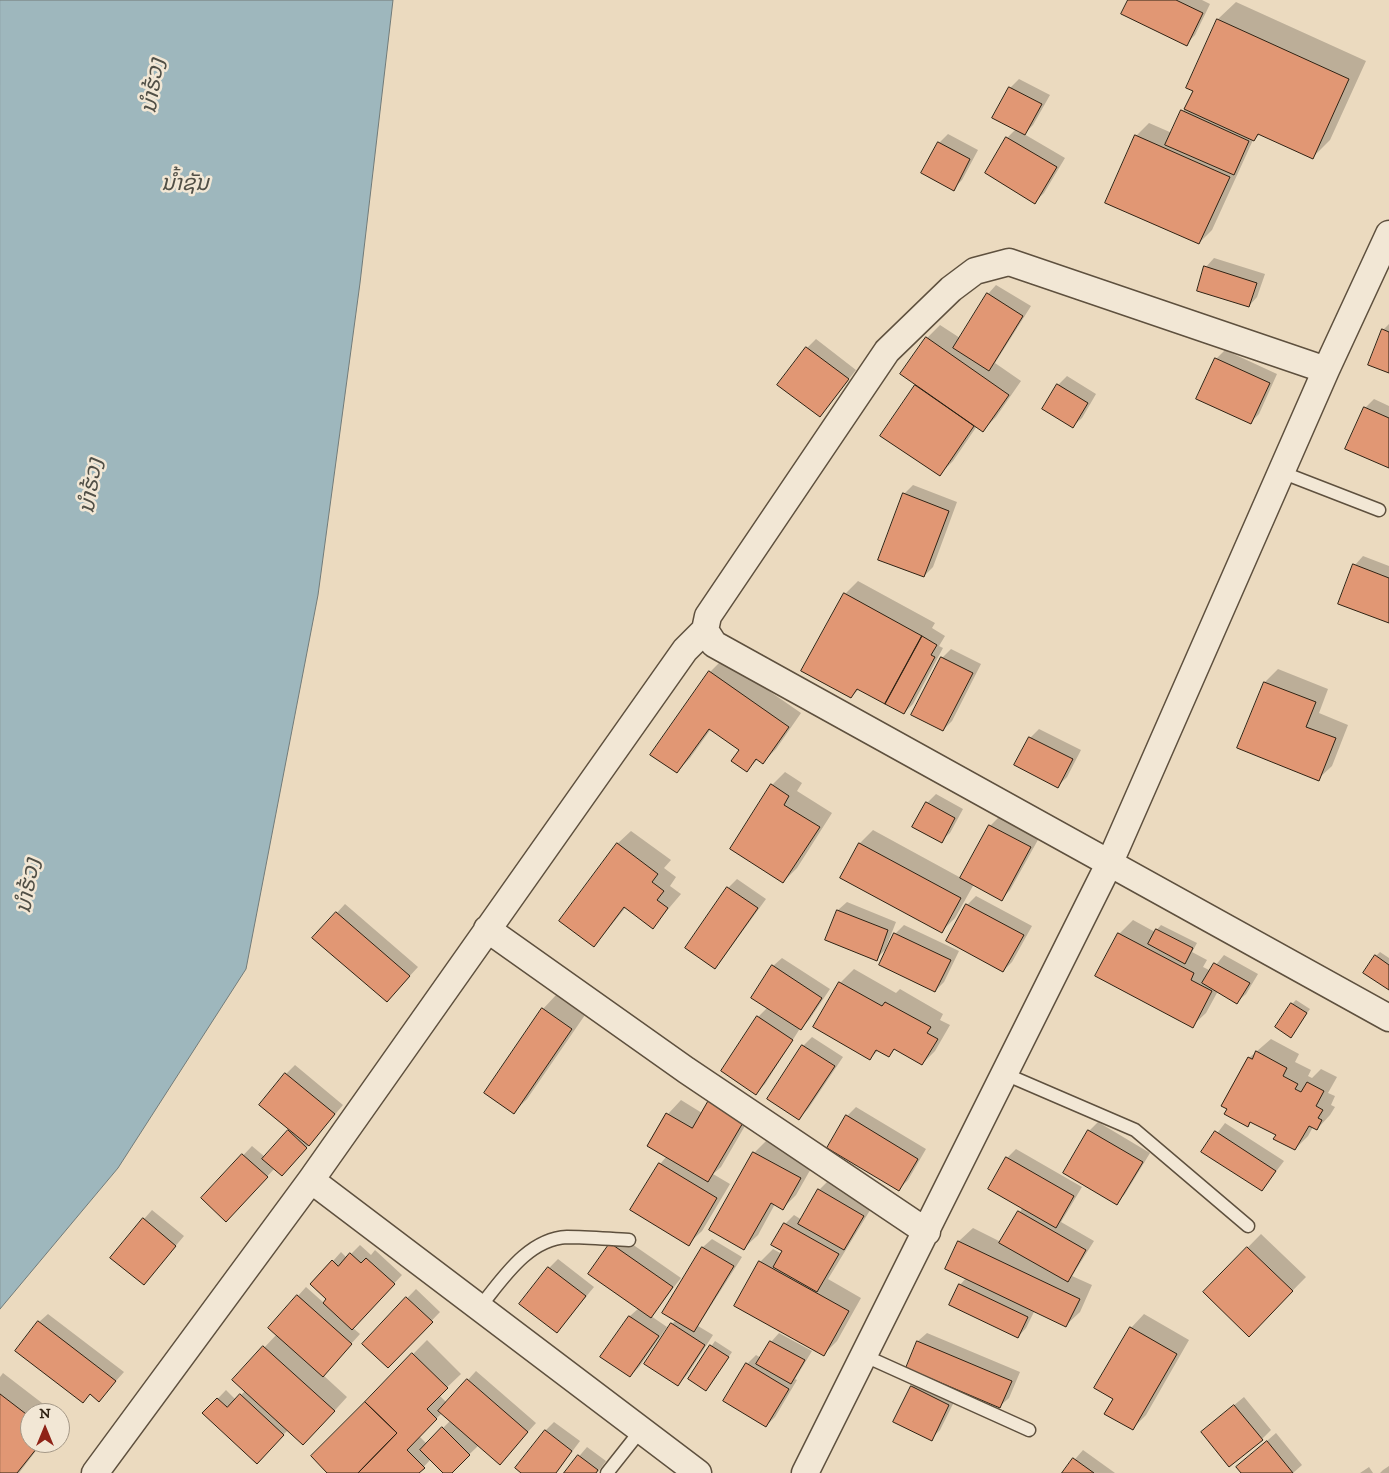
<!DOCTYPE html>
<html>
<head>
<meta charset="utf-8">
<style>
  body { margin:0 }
  #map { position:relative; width:1389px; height:1473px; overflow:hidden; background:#ebdabf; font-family:"IM FELL DW Pica",serif }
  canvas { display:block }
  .north { position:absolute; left:20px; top:1403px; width:50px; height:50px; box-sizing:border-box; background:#f2e7d5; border:1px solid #a49887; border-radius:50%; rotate:0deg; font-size:14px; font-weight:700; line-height:20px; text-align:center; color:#2f2213 }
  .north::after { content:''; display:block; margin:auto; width:18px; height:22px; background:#8f2418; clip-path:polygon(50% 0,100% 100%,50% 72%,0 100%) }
</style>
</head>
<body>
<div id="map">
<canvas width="1389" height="1473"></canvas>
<div class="north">N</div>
</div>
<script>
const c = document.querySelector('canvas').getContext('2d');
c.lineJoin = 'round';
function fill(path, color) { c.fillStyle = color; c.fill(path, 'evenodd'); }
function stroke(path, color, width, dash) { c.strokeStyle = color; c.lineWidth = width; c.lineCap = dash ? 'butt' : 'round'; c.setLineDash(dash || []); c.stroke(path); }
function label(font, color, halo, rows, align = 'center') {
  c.font = font + ' "IM FELL DW Pica","Noto Sans Lao",serif'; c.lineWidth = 5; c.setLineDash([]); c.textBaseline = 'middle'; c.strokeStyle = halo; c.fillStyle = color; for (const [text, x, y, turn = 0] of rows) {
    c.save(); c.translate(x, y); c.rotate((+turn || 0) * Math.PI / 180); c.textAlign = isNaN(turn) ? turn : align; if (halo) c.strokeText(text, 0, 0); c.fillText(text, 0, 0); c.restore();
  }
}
const water = new Path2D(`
  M0,0h393l-33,283 -42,312 -72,374 -128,199 -118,141z`);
fill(water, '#9eb7bd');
stroke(water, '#727b79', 1);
fill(new Path2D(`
  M1129,0h73l8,4 -15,31 -9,9z
  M1236,2l130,59 -36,79 -18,18 -52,-24 -7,6 -41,90 -13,13 -63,-107 13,-13 23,10 22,-43 -7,-3 31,-68z
  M1019,79l31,16 -17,30 -9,9 41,24 -21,35 -9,9 -49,-29 21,-35 9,-9 -6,-41z
  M948,134l30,16 -16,30 -9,9 -14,-46z
  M1214,258l51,16 -8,23 -8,9 -43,-39z
  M996,285l35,21 -36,57 26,18 -25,36 -13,13 -6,-4 -24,35 -13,13 -58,-39 35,-51 10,-46 13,-13 20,13 28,-44z
  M1389,324v47l-6,-41z
  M816,339l40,31 -36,46 -13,-68z
  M1225,350l52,24 -18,40 -9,9 -34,-64z
  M1067,376l29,18 -14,24 -9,8 -15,-41z
  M1374,399l15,7v61l-24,-59z
  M913,485l44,17 -24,65 -9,9 -20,-82z
  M1363,556l26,10v56l-49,-19 15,-38z
  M858,581l77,42 -3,5 13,8 -6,10 4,2 -30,56 -9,9 -45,-24 -8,8 -6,-103z
  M951,649l30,15 -29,57 -9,9 -1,-72z
  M723,659l78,54 -25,36 -13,13 -5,-3 -11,11 -6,-21 -30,-20 -21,29 -13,14 33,-100z
  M1278,669l50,20 -9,24 29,12 -16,41 -14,13 -53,-97z
  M1039,729l42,21 -14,27 -9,9 -28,-48z
  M785,772l17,11 -5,8 35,22 -35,55 -14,14 -11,-97z
  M936,794l27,15 -13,24 -9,8 -14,-38z
  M999,817l40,21 -29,52 -8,9 -28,-15 -19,34 -14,14 -99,-55 18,-34 13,-13 88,48 29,-52z
  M631,831l40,29 -7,8 12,9 -6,9 11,8 -28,33 -27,-20 -32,39 23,-102z
  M737,879l29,20 -43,59 -8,9 13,-79z
  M976,896l56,30 -20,36 -9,9 -55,-31 19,-35z
  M847,902l49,20 -11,28 -9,9 -38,-49z
  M345,904l73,63 -23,25 -81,-54z
  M1133,920l22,12 6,-7 36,18 -5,9 15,8 -4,7 8,4 13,-16 34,19 -12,20 -9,8 -19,-11 -12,22 -14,13 -95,-50 22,-42z
  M904,925l55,26 -15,31 -9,9 -40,-57z
  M1380,952l9,6v31l-13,-33z
  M782,958l48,31 -21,31 -10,10 -34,54 -9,9 2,-76 10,-10 5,-41z
  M854,969l42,24 4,-4 43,25 -3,6 10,5 -15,26 -13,13 -27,-15 -6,6 -10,-5 -9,8 -55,-31 25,-44z
  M556,995l29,20 -58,84 -13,13 29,-103z
  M1296,1000l14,9 -19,27 1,-32z
  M812,1037l31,20 -35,52 -9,9 4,-72z
  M1271,1039l28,15 -4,8 16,8 -3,6 4,2 9,-9 16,8 -9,16 7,3 -4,9 4,2 -5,8 -13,14 -4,-2 -5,9 -13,13 -18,-14 -25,-14 -5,4 2,-67z
  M295,1065l48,40 -52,61 -16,2 -40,43 -32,-13 49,-52 13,11 26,-28 -5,-55z
  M681,1100l21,13 54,-6 -35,60 -8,7 17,10 -28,47 -14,13 -28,-80 7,-8 -18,-11 19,-31z
  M856,1107l70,42 -18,31 -9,9 -52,-73z
  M1098,1122l52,31 -25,41 -8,9 -28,-72z
  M1225,1123l59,38 -22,29 -59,-38z
  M768,1139l45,26 -17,30 -13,13 -8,-4 -17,31 -14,13 10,-95z
  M1016,1149l66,38 -21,35 33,19 -22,35 20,9 -12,27 -14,13 -31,-15 -9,18 -8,9 -58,-52 6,-7 -19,-10 12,-27 14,-13 28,14 22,-35 -16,-49z
  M828,1181l44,26 -44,72 33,19 -24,43 -13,13 -64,-92 13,-13 9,5 3,-30 9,-9 8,5 17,-30z
  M152,1210l32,26 -40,47v-64z
  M1261,1234l45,43 -57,58 -45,-43z
  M619,1235l62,43 -30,38 16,11 -28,40 -9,9 -28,-19 28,-41 9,-8 -49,-34z
  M712,1239l30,18 -44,69 15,9 -26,40 -9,9 -6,-60 4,-4 -12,-8 39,-65z
  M360,1245l11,10 4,-5 27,25 -49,53 7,6 -37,41 24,22 -30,33h-29l-32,32 -52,-49 22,-23 10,10 9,-9 -11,-11 43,-46 -8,-6 37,-41 18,16 4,-4 5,-38 8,-9 6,6z
  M558,1259l36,28 -37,45 -8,-64z
  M416,1289l24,23 -52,54 -25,-22z
  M48,1314l76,58 -25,28 -9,-6 -7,7 -44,-79z
  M1144,1314l45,26 -43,75 -13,13 -19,-29 17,-71z
  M779,1333l33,18 -17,28 2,1 -22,37 -9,9 -41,-25 22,-37 9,-9 5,3 10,-16z
  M927,1333l93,39 -11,26 -9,8 -92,-39 10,-26z
  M427,1340l34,34 -22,21 8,8 29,-32 60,52 -28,31 -29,-9 -29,28h-5l-14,-14 -13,14h-89l-17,-17zM442,1413l9,7 -24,24 -8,-8z
  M715,1341l17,11 -26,38 -17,-12z
  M3,1373l52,40h-25v30h12l-23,30h-19v-96z
  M921,1378l36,18 -17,34 -9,9 -19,-52z
  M1244,1397l27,33 -9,9 -51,-15z
  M554,1422l26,19 -24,32h-33l22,-42z
  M1276,1433l26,32 -9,8h-50l-6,-6z
  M587,1447l19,14 -9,12h-32z
  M1083,1450l32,23h-52z
  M1389,1466v7h-9l3,-3z
  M1369,1467l4,6h-13z`), '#0003');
const building = new Path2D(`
  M1128,0h48l27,13 -16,33 -66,-32z
  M1217,19l132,60 -36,80 -55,-25 -4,7 -70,-32 9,-18 -7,-3z
  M1009,87l33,17 -17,31 -33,-17z
  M1181,110l68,31 -15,34 -69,-30z
  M1135,135l95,42 -31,67 -94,-41z
  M1006,137l51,30 -22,37 -50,-31z
  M938,142l32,17 -16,32 -33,-18z
  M1204,266l53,17 -8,24 -52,-16z
  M987,293l36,23 -34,55 -36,-23z
  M1382,329l7,3v41l-21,-8z
  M926,337l83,58 -26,37 -83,-58z
  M806,347l43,32 -29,38 -43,-32z
  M1215,358l55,25 -19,41 -55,-25z
  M1057,384l31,19 -15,25 -31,-19z
  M915,385l59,41 -34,50 -60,-40z
  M1364,407l25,11v50l-44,-19z
  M903,493l46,18 -25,66 -46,-17z
  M1353,564l36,14v45l-51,-19z
  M844,593l78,43 -37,68 -28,-15 -6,9 -50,-27z
  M922,636l15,9 -6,10 4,2 -31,57 -19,-10z
  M941,657l32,16 -30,58 -32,-16z
  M709,671l80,56 -26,37 -7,-5 -9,13 -16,-11 8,-11 -30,-21 -32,44 -27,-18z
  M1264,682l52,20 -10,25 30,11 -17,43 -82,-33z
  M1029,737l44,22 -15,29 -44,-23z
  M771,784l18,12 -5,9 36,22 -37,56 -53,-34z
  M926,802l29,16 -13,25 -30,-16z
  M989,825l42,22 -29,54 -42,-23z
  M617,843l41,31 -6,8 12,9 -7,9 11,8 -15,21 -29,-22 -30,40 -35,-26z
  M859,843l102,55 -19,35 -102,-55z
  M727,887l31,21 -43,61 -30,-21z
  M966,904l58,31 -21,37 -57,-31z
  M837,910l51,20 -11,31 -52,-21z
  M336,912l74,64 -23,26 -75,-64z
  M1156,929l37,19 -8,16 -37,-20z
  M894,933l57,27 -16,32 -56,-27z
  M1118,933l76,40 -3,7 21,11 -19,37 -98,-52z
  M1375,955l14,10v25l-26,-17z
  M1214,963l36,20 -13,21 -35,-21z
  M772,965l50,33 -21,32 -50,-32z
  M839,982l43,24 3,-4 46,25 -4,6 11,6 -16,26 -28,-16 -5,8 -13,-7 -6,10 -57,-33z
  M1291,1003l16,10 -16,25 -16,-11z
  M542,1008l30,21 -58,85 -30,-21z
  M757,1016l36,24 -37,55 -35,-24z
  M802,1045l33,21 -36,54 -32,-21z
  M1256,1051l31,17 -4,8 15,8 -3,5 6,3 6,-10 17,9 -8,15 7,4 -5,8 4,2 -5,10 -8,-4 -14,24 -22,-11 3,-4 -26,-13 -2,5 -24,-13 3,-5 -6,-3 27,-49 4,2z
  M285,1073l50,41 -26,32 -50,-41z
  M709,1100l35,21 -36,61 -61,-36 19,-33 26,15z
  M846,1115l72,44 -19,32 -72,-43z
  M288,1130l19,18 -25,28 -20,-17z
  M1088,1130l55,32 -26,43 -54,-32z
  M1215,1131l61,40 -14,20 -61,-39z
  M753,1152l48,26 -18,32 -12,-7 -27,47 -35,-20z
  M242,1154l26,23 -42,45 -25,-24z
  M1006,1157l68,39 -18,32 -68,-39z
  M659,1163l58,35 -28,48 -59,-36z
  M818,1189l46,27 -20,34 -46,-26z
  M1018,1211l68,39 -18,32 -69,-39z
  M143,1218l33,28 -32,39 -34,-27z
  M784,1223l55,31 -22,38 -44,-25 9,-16 -11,-6z
  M958,1241l122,58 -14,28 -121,-58z
  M610,1243l63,44 -22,31 -63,-44z
  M702,1247l32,19 -40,66 -32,-19z
  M1247,1247l46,44 -44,46 -46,-45z
  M350,1253l11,10 5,-5 29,26 -43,46 -29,-27 3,-4 -16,-15 22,-24 6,6z
  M759,1261l90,50 -25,45 -90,-50z
  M548,1267l38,29 -29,37 -38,-29z
  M959,1284l69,33 -10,21 -69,-33z
  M297,1295l55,49 -29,33 -55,-49z
  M406,1297l27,25 -45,46 -26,-24z
  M629,1316l30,20 -29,41 -30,-20z
  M38,1321l78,60 -17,21 -9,-8 -7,9 -68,-52z
  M671,1323l34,22 -27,41 -34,-22z
  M1130,1327l47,27 -44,76 -29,-16 9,-15 -19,-11z
  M770,1341l35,19 -14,24 -35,-20z
  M917,1341l95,40 -12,27 -94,-40z
  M710,1345l19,12 -23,34 -18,-12z
  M263,1346l72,65 -32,34 -71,-65z
  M412,1353l36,35 -21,21 10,10 -30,31 18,18 -6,5h-61l39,-40 -32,-31z
  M746,1363l43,26 -23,38 -43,-26z
  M467,1379l61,53 -28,33 -62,-54z
  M911,1386l38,19 -17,36 -39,-19z
  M0,1394l30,23v26h11l-24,30h-17z
  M240,1394l44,41 -27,29 -55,-51 15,-15 10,9z
  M365,1402l32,31 -39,40h-31l-16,-17z
  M1234,1405l29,35 -34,27 -28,-35z
  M442,1427l28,28 -18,18h-9l-23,-23z
  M545,1430l27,21 -16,22h-35l-6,-5z
  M1267,1441l26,32h-52l-5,-6z
  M578,1455l20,15 -2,3h-32z
  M1073,1458l21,15h-32z`);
fill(building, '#e19774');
stroke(building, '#2f2213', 1);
const lane = new Path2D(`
  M1281,472l98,38
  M1005,1074l130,56 113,96
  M479,1308c23,-28 48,-69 88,-71 20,0 42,2 62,3
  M865,1356l164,74
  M607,1473l34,-43`);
const street = new Path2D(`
  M705,630l9,14 675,374
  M487,929l199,141 241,162
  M311,1180l387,293
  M95,1473l216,-293 374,-530 20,-20 3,-14 179,-265 64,-62 24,-18 34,-9 317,108
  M805,1473l305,-611 216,-492 63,-136`);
stroke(lane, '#5e503e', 15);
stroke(street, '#5e503e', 29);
stroke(lane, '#f2e7d5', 12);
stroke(street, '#f2e7d5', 26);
label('italic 22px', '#504f46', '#f2e7d5', [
  ["ນຳ້ຮວງ",155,86,-81],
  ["ນ້ຳຊັນ",185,185],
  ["ນຳ້ຮວງ",93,486,-81],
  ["ນຳ້ຮວງ",30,886,-80]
]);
</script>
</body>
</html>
